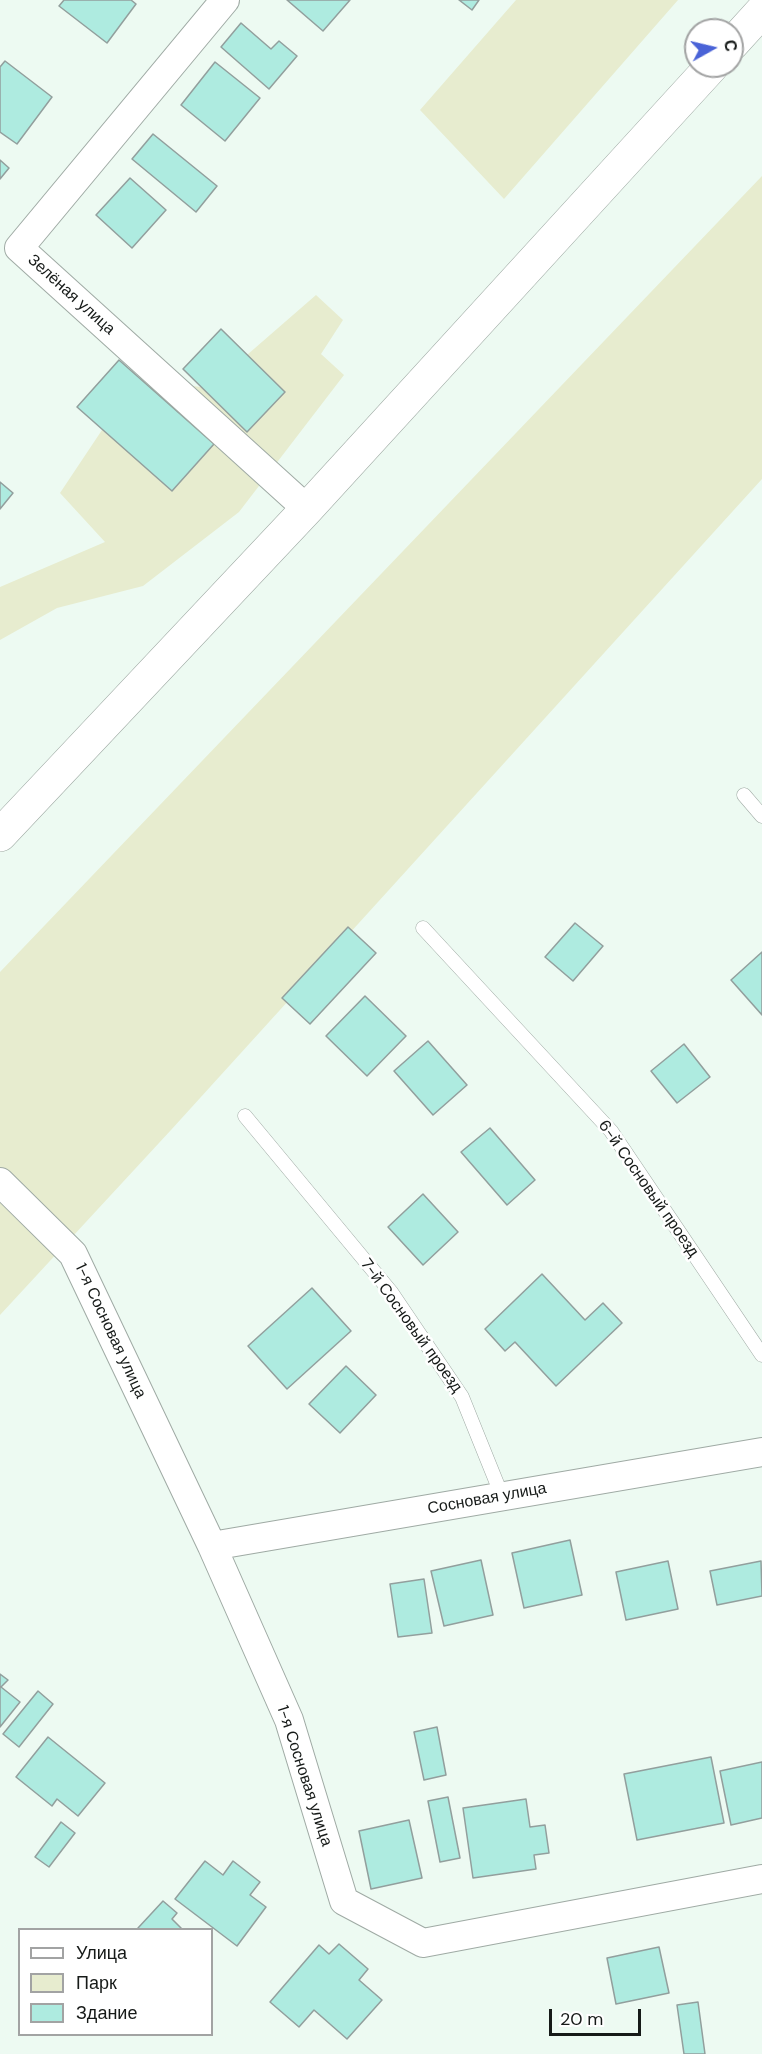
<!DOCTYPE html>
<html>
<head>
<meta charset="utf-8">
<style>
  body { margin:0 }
  #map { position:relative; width:762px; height:2054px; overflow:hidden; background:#edfaf2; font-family:"DM Sans",sans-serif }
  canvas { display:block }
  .legend { position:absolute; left:18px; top:1928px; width:195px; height:108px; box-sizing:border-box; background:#fff; border:2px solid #a2a3a3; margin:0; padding:8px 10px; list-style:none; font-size:18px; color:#161a18 }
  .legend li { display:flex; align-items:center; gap:12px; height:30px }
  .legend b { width:30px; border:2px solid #a2a3a3 }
  .north { position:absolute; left:684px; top:18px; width:60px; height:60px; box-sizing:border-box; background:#fff; border:2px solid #a2a3a3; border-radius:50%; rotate:82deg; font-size:16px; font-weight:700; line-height:24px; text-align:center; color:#161a18 }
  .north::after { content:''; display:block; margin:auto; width:21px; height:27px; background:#4a63d7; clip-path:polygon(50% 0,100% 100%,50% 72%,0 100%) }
  .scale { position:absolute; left:549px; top:2009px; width:92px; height:27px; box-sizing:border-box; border:3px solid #161a18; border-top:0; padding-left:8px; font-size:18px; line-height:21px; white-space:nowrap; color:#161a18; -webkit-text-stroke:4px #fff; paint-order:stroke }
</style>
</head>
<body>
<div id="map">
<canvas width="762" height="2054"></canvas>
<ul class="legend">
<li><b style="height:8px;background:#fff"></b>Улица</li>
<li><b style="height:16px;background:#e7eccf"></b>Парк</li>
<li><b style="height:16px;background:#aeebe0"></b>Здание</li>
</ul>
<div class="north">С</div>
<div class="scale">20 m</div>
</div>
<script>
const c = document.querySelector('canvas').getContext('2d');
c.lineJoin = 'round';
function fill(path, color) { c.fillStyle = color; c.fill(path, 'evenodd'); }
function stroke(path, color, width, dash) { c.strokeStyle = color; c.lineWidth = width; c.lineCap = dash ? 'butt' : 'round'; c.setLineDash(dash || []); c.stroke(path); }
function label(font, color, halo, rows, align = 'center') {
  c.font = font + ' "DM Sans",sans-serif'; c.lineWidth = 5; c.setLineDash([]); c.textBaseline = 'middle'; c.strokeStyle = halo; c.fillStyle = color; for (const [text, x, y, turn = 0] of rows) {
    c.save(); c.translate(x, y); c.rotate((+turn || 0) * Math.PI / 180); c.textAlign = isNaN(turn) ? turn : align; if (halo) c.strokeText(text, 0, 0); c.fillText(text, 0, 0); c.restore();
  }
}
fill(new Path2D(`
  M516,0h162l-174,199 -84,-89z
  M762,176v303l-591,651 -171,185v-343z
  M316,295l27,25 -22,34 23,21 -105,137 -96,74 -86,22 -57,32v-53l105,-45 -45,-49 76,-114 73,9z`), '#e7eccf');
const building = new Path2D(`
  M64,0h67l5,4 -29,39 -48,-37z
  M287,0h63l-27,31z
  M459,0h20l-7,10z
  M241,23l30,26 8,-8 18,15 -28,33 -48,-42z
  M5,61l47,36 -35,47 -17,-12v-65z
  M215,62l45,36 -35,43 -44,-36z
  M153,134l64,52 -21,26 -64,-53z
  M0,160l9,8 -9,11z
  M130,178l36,32 -34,38 -36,-33z
  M221,329l64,63 -38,40 -64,-63z
  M119,360l95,84 -42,47 -95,-84z
  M0,482l13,11 -13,16z
  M575,923l28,23 -30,35 -28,-24z
  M348,927l28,26 -66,71 -28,-26z
  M762,952v63l-31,-35z
  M365,996l41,40 -39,40 -41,-40z
  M428,1041l39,44 -34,30 -39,-44z
  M684,1044l26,33 -33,26 -26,-32z
  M490,1128l45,52 -28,25 -46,-53z
  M423,1194l35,38 -35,33 -35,-38z
  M542,1274l43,46 18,-17 19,20 -66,63 -41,-44 -10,9 -20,-22z
  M312,1288l39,43 -64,58 -39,-43z
  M346,1366l30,29 -36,38 -31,-29z
  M570,1540l12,55 -58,13 -12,-55z
  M481,1560l12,55 -49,11 -13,-55z
  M668,1561l10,48 -52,11 -10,-48z
  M761,1561l1,35 -45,9 -7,-34z
  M424,1579l8,54 -34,4 -8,-53z
  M0,1674l8,6 -7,7 19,15 -20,25z
  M38,1691l15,13 -34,43 -16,-13z
  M437,1727l9,48 -22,5 -10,-48z
  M48,1737l57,46 -27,33 -21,-17 -5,7 -36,-29z
  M711,1757l13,66 -87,17 -13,-66z
  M762,1762v56l-31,7 -11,-54z
  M448,1797l12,61 -20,4 -12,-61z
  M526,1799l4,28 15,-2 4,28 -15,2 2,14 -63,9 -10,-70z
  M409,1820l13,58 -51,11 -12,-58z
  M61,1822l14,11 -26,34 -14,-10z
  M205,1861l18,14 10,-14 27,21 -10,13 16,12 -29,39 -62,-47z
  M163,1901l14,12 -5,6 11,11h-43l-2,-2z
  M339,1944l29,25 -9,11 23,20 -35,39 -33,-29 -15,17 -29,-25 49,-57 10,9z
  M659,1947l10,46 -53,11 -9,-46z
  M698,2002l7,52h-21l-7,-49z`);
fill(building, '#aeebe0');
stroke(building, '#929f9d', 1.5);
const lane = new Path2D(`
  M744,795l18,21
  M423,928l188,203 151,224
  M245,1116l146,176 71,105 40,99`);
const street = new Path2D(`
  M225,0l-206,248 288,261
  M0,1182l73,72 139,292 77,174 55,181 79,42 339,-64
  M212,1546l550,-94`);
const secondary = new Path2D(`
  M732,44l30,-33
  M0,835l307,-326 405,-443`);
stroke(lane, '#9faaa4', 15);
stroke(street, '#9faaa4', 30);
stroke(secondary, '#9faaa4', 34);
stroke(lane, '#fff', 14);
stroke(street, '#fff', 28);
stroke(secondary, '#fff', 33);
label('16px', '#161a18', '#fff', [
  ["Зелёная улица",71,295,42],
  ["6-й Сосновый проезд",648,1189,55],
  ["7-й Сосновый проезд",411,1326,54],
  ["1-я Сосновая улица",110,1331,65],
  ["Сосновая улица",487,1499,-10],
  ["1-я Сосновая улица",304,1776,72]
]);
</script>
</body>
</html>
